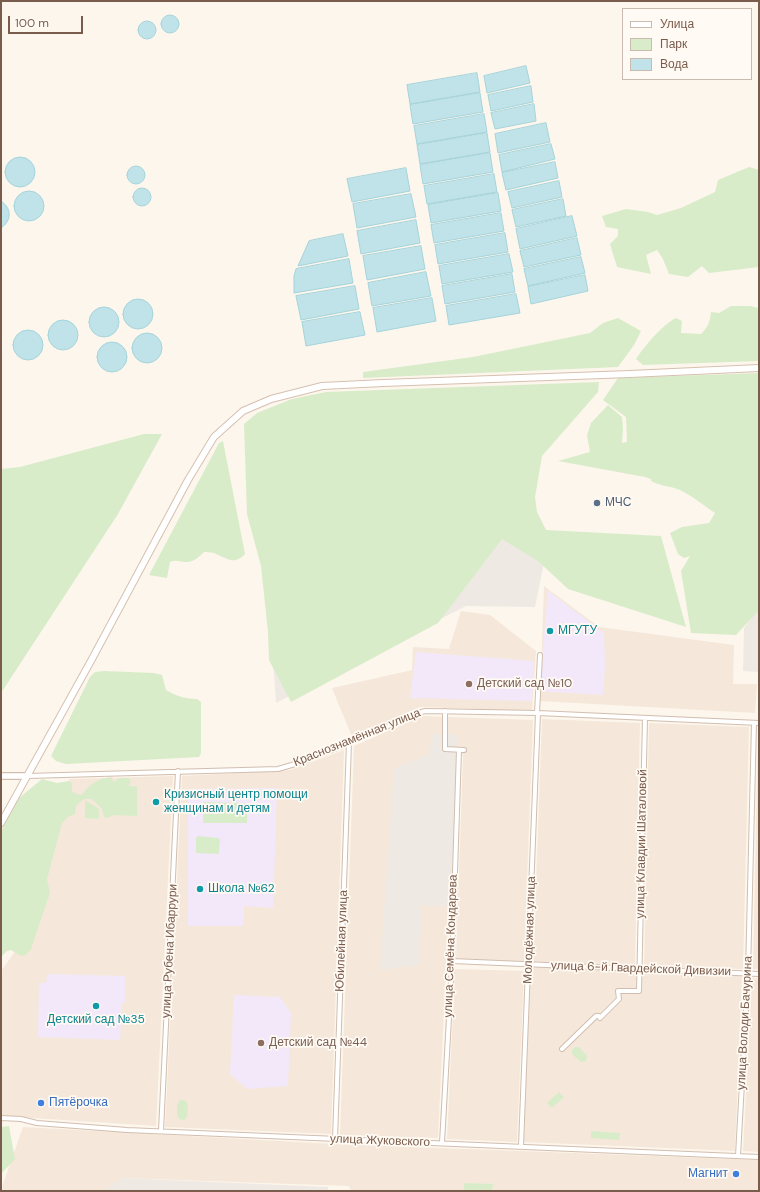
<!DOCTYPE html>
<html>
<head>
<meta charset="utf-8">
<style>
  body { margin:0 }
  #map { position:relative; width:760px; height:1192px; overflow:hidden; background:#fdf6ec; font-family:"DM Sans",sans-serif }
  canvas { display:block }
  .frame { position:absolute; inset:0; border:2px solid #7a5c4d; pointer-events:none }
  .legend { position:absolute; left:622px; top:8px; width:130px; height:72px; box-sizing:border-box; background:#fffaf3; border:1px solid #cabbb1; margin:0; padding:5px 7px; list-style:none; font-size:12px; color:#7a5c4d }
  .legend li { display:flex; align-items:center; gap:8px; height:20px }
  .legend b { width:20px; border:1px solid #cabbb1 }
  .scale { position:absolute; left:8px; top:16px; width:75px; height:18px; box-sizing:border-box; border:2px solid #7a5c4d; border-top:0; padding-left:5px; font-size:12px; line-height:14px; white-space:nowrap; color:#7a5c4d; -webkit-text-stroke:3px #fffaf3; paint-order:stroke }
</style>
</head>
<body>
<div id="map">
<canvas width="760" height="1192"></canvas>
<div class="frame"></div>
<ul class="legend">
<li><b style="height:5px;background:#fff"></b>Улица</li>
<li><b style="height:11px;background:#d8ecc9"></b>Парк</li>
<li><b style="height:11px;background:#bfe3e8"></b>Вода</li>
</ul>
<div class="scale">100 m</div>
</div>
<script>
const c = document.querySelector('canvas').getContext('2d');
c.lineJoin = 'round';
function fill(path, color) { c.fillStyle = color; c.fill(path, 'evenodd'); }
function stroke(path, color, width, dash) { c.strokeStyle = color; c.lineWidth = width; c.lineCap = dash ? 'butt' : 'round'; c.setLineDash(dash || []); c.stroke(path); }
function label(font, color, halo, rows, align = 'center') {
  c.font = font + ' "DM Sans",sans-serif'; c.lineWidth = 3.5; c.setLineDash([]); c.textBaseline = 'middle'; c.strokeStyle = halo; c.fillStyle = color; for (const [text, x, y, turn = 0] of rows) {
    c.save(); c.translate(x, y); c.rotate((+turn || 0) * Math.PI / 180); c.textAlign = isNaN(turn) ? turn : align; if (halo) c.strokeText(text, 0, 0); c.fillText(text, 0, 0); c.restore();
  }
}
fill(new Path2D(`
  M544,586l55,41 135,18 -1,39h24l-2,29 -215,-12z
  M461,611l29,4 46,36 -4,60 -112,-4 -68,30 -20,-49 80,-18 1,-23 36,2z
  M422,716l111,4 -9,242 -68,-3 7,-203 -2,-5 -5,1 -18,386 -98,-3 14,-389z
  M542,719l98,4 -5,242 -102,-3z
  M649,723l100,4 -6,242 -99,-3z
  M758,727l1,1v241h-6z
  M344,750l-13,384 -166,-7 17,-351 108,-6z
  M173,776l-17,350 -155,-10v-145l30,-42 38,-150z
  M530,966l212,9 -7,176 -212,-9z
  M455,969l69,2 -7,171 -70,-3z
  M752,978l7,1v173l-16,-1z
  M23,1127l312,17 424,16v31h-408l-2,-5 -228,-8 -6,13h-113l1,-7z`), '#f5e8da');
fill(new Path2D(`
  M438,483l107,75 -10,49 -69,-1 -190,97 -3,-45z
  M759,607v65l-16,-1 1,-43z
  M433,733l25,2 -7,172 -29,-2 -3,60 -39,5 14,-202 34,-13z
  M121,1178l207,9v4h-223z`), '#efe9e4');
fill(new Path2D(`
  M548,591l56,42 1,35 -2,27 -64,-4z
  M416,652l118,9 -2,40 -122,-3z
  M277,788l-4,120 -29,-2 -1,20h-55v-137z
  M47,974l78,2v26l-3,2 -2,36 -82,-3 1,-54h7z
  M234,995l46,2 11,16 -3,73 -41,3 -17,-15z`), '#f3e8fa');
fill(new Path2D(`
  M749,167l10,3v97l-50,6 -7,-7 -14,11 -19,-3 -6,-15 -6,-9 -11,5 5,19 -34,-7 -7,-23 8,-8v-7l-12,-2 -4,-11 24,-7 22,3 9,3 24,-7 34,-16 3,-12z
  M731,306h19l9,2v53l-116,4 -7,-6c8,-12 27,-35 40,-41l6,3 -1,12 20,1c7,-7 9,-12 10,-22l8,1z
  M618,318l23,13 -7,14 -16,22 -255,11v-6l110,-15 117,-24 13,-10z
  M759,373v237l-23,25 -45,-2 -10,-62 9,-15 -6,2 -6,-4 -8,-21 12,-6 27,-4 6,-10c-11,-7 -22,-17 -35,-23 -10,-4 -20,-4 -29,-9v-2l-6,-2 -87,-16 32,-9 -3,-17 4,-12 17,-18 14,12 1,12 -1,14 5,-1 -1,-25 -23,-17 15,-22z
  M599,382l-1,10 -56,64 -7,41 2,15 9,18 115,6 25,91 -118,-38 -30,-28 -36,-22 -64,84 -147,79 -22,-42 -1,-28 -7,-66 -14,-52 -3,-90 13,-11 35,-14 34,-7z
  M144,434h18l-44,80 -117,179v-224l19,-2z
  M223,441l22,113c-11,12 -19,4 -31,-1 -3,-1 -7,-1 -10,-1 -4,4 -10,10 -17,10 -7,0 -10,-3 -17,0l-3,16 -18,-3 70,-132z
  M104,671l50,2 8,2 4,15c10,6 20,9 31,9l4,3v51l-2,4 -133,7 -10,-3 -5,-5 39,-79 5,-5z
  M111,777l3,5 5,-4h10l2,4 -3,4h9v30l-23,-1 -7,3 -3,-1 -2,-8 -10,-10h-8l-8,7 -1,8 -7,3 -6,6 -15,56 3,14 -19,56 -5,6 -5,1 -10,-6 -4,1 -6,6v-126l18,-33 23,-19 15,4 12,-2 3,2v9l9,3c10,-11 15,-16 30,-18z
  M85,800l14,9v10l-14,-1z
  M203,802l44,1v20h-44z
  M198,836l20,2 2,1 -1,13 -1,2 -22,-1v-15z
  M575,1047h4l8,9 -1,5 -5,1 -9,-8v-4z
  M559,1092l5,5 -12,11 -5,-5z
  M180,1100h5l3,5 -1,12 -3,3 -5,-1c-3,-5 -3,-15 1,-19z
  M9,1126l6,33 -14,15v-47z
  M591,1131l29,2 -1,7 -28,-2z
  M464,1183l29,1 -1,7h-28z`), '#d8ecc9');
const water = new Path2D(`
  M161 24a9 9 0 1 1 18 0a9 9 0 1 1-18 0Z
  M138 30a9 9 0 1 1 18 0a9 9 0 1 1-18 0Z
  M526,66l4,17 -43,10 -3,-17z
  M477,73l3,19 -70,12 -3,-19z
  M531,86l2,16 -42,9 -3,-16z
  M480,93l3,19 -70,12 -3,-19z
  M534,104l2,17 -41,8 -4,-16z
  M484,114l3,18 -70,12 -3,-18z
  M546,123l4,19 -52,11 -3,-19z
  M487,133l3,19 -70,12 -3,-19z
  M551,144l4,15 -53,13 -3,-17z
  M490,153l3,19 -70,12 -3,-19z
  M5 172a15 15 0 1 1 30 0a15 15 0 1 1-30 0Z
  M555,162l3,16 -52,12 -4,-17z
  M127 175a9 9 0 1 1 18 0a9 9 0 1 1-18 0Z
  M406,168l4,23 -58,11 -5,-23z
  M494,174l3,18 -70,12 -3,-18z
  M559,181l3,16 -50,11 -4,-16z
  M133 197a9 9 0 1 1 18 0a9 9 0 1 1-18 0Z
  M14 206a15 15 0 1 1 30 0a15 15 0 1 1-30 0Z
  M498,193l3,18 -70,12 -3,-18z
  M411,194l5,23 -59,11 -4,-24z
  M563,199l3,17 -50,11 -4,-17z
  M1,201c11,7 11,20 0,27z
  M501,213l3,18 -70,12 -3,-18z
  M572,216l5,20 -57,13 -4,-20z
  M416,220l4,23 -59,11 -4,-23z
  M505,233l3,19 -70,12 -3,-19z
  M343,234l5,22 -50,10 11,-25z
  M577,238l4,17 -57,12 -4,-16z
  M421,246l4,23 -58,11 -4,-24z
  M509,254l4,18 -71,12 -3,-18z
  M581,257l4,16 -57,13 -4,-17z
  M349,259l4,24 -59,10v-17l2,-7z
  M426,272l5,24 -59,10 -4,-23z
  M512,274l3,18 -70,12 -3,-18z
  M585,275l3,16 -57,13 -3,-17z
  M355,286l4,23 -58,11 -5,-24z
  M516,294l4,19 -71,12 -3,-19z
  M432,298l4,23 -59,11 -4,-24z
  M123 314a15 15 0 1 1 30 0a15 15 0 1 1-30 0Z
  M89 322a15 15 0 1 1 30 0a15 15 0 1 1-30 0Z
  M360,312l5,23 -59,11 -4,-24z
  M48 335a15 15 0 1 1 30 0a15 15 0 1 1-30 0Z
  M13 345a15 15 0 1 1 30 0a15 15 0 1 1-30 0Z
  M132 348a15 15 0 1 1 30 0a15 15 0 1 1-30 0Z
  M97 357a15 15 0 1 1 30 0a15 15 0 1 1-30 0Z`);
fill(water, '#bfe3e8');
stroke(water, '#a5d3da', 1);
const minor = new Path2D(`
  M445,711v38l19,1
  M537,713l3,-58
  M27,776l251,-7 24,-7 40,-16 79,-34 5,-1 112,2 221,10
  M452,961l307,13
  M562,1049l34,-33h3l1,2 19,-19 -1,-8h21l6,-273
  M1,1118l20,1 16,4 90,7 632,27
  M161,1131l17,-360
  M335,1139l14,-396
  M442,1143l10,-179 7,-214
  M521,1146l17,-433
  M738,1156l10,-183 6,-250`);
const tertiary = new Path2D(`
  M1,776h26`);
const secondary = new Path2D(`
  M1,823l91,-164 96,-179 26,-43 29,-26 28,-12 51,-13 61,-3 247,-9 129,-6`);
stroke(minor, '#d1beb0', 6);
stroke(tertiary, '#d1beb0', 8);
stroke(secondary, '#d6c0b0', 8);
stroke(minor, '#fff', 4);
stroke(tertiary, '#fff', 5.5);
stroke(secondary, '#fff', 6);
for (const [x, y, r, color] of [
  [597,503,4,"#5c6f8a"],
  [550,631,4,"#0f9aa8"],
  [469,684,4,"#8d6e63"],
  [156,802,4,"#0f9aa8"],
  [200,889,4,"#0f9aa8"],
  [96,1006,4,"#0f9aa8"],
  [261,1043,4,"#8d6e63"],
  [41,1103,4,"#3f7fe0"],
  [736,1174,4,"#3f7fe0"]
]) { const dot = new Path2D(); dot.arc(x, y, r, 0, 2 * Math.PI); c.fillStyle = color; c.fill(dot); stroke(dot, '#fffaf3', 1.5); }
label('12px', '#4e5e75', '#fffaf3', [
  ["МЧС",605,503]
], 'left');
label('12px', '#0d838f', '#fffaf3', [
  ["МГУТУ",558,631],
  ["Кризисный центр помощи",164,795],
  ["женщинам и детям",164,809],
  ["Школа №62",208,889],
  ["Детский сад №35",96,1020,"center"]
], 'left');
label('12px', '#785e54', '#fffaf3', [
  ["Детский сад №10",477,684],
  ["Детский сад №44",269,1043]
], 'left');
label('12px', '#7a5c4d', '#fffaf3', [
  ["Краснознамённая улица",357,738,-22],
  ["улица Клавдии Шаталовой",642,844,-89],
  ["Молодёжная улица",530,930,-88],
  ["Юбилейная улица",342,941,-88],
  ["улица Семёна Кондарева",451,946,-88],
  ["улица Рубена Ибаррури",170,951,-87],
  ["улица 6-й Гвардейской Дивизии",641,969,2],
  ["улица Володи Бачурина",745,1023,-87],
  ["улица Жуковского",380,1141,2]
]);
label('12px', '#366cbe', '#fffaf3', [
  ["Пятёрочка",49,1103],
  ["Магнит",728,1174,"right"]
], 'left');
</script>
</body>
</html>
